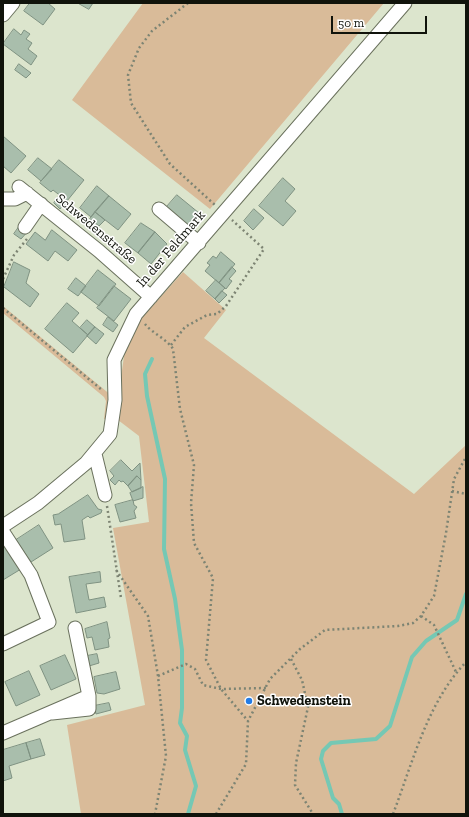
<!DOCTYPE html>
<html>
<head>
<meta charset="utf-8">
<style>
  body { margin:0 }
  #map { position:relative; width:469px; height:817px; overflow:hidden; background:#dce5cd; font-family:"Zilla Slab",serif }
  canvas { display:block }
  .frame { position:absolute; inset:0; border:4px solid #10130b; pointer-events:none }
  .scale { position:absolute; left:331px; top:16px; width:96px; height:18px; box-sizing:border-box; border:2px solid #10130b; border-top:0; padding-left:5px; font-size:12px; line-height:14px; white-space:nowrap; color:#10130b; -webkit-text-stroke:3px #fff; paint-order:stroke }
</style>
</head>
<body>
<div id="map">
<canvas width="469" height="817"></canvas>
<div class="frame"></div>
<div class="scale">50 m</div>
</div>
<script>
const c = document.querySelector('canvas').getContext('2d');
c.lineJoin = 'round';
function fill(path, color) { c.fillStyle = color; c.fill(path, 'evenodd'); }
function stroke(path, color, width, dash) { c.strokeStyle = color; c.lineWidth = width; c.lineCap = dash ? 'butt' : 'round'; c.setLineDash(dash || []); c.stroke(path); }
function label(font, color, halo, rows, align = 'center') {
  c.font = font + ' "Zilla Slab",serif'; c.lineWidth = 3; c.setLineDash([]); c.textBaseline = 'middle'; c.strokeStyle = halo; c.fillStyle = color; for (const [text, x, y, turn = 0] of rows) {
    c.save(); c.translate(x, y); c.rotate((+turn || 0) * Math.PI / 180); c.textAlign = isNaN(turn) ? turn : align; if (halo) c.strokeText(text, 0, 0); c.fillText(text, 0, 0); c.restore();
  }
}
fill(new Path2D(`
  M143,3h241l-174,206 -138,-109z
  M183,272l43,38 -22,28 210,156 52,-49v369h-385l-14,-89 78,-20 -32,-177 36,-6 -10,-86 -21,-16 -14,-1 2,-18 -2,-4 -101,-84v-7l109,90 6,3 8,-57 12,-20z`), '#d9bb99');
stroke(new Path2D(`
  M152,359l-7,15 2,22 18,83 -1,70 11,50 7,51v58l-2,15 7,13 -2,14 11,36 -8,28
  M342,814l-3,-10 -6,-6 -12,-39 2,-8 8,-8 45,-4 14,-13 22,-69 14,-16 31,-21 9,-26`), '#75c8b4', 4);
const building = new Path2D(`
  M30,3h18l7,6 -12,16 -19,-14z
  M78,3h15l-4,6z
  M14,29l7,6 3,-5 6,4 -4,5 6,4 -4,6 9,7 -6,9 -28,-21z
  M19,64l12,9 -5,5 -11,-8z
  M3,136l23,20 -15,17 -8,-7z
  M38,158l14,11 -11,12 -13,-11z
  M59,160l25,20 -17,21 -14,-11 -2,2 -11,-9z
  M283,178l12,11 -10,12 11,10 -13,15 -24,-20z
  M97,186l12,10 -18,21 -11,-9z
  M60,195l7,6 -7,8 -6,-6z
  M177,195l22,18 -13,16 -22,-19z
  M109,196l22,18 -13,16 -23,-18z
  M254,209l10,9 -11,12 -9,-9z
  M95,212l10,8 -6,6 -9,-7z
  M141,223l14,9 -17,21 -13,-10z
  M21,224l8,6 -8,9 -7,-5z
  M52,230l25,20 -9,11 -13,-10 -7,10 -22,-17 9,-12 10,8z
  M155,232l12,12 -16,20 -13,-11z
  M221,252l14,12 -16,19 -14,-12 5,-6 -3,-2 6,-7 3,2z
  M14,262l16,8 -4,13 13,11 -9,13 -26,-20z
  M232,267l4,4 -7,8 3,2 -6,8 -7,-6z
  M98,270l18,14 -17,22 -18,-14z
  M76,278l10,8 -8,10 -10,-7z
  M216,280l9,8 -10,11 -9,-8z
  M114,286l17,13 -17,22 -17,-13z
  M222,291l5,4 -8,8 -4,-4z
  M67,303l12,10 -7,8 16,14 -15,18 -28,-24z
  M108,317l10,8 -5,7 -10,-7z
  M87,320l8,7 -7,8 -8,-7z
  M95,327l9,7 -8,10 -9,-8z
  M121,460l11,11 8,-8 1,17 -4,-4 -9,10 -5,-5 -2,1 -2,-2 -4,5 -5,-5 4,-4 -4,-5z
  M137,476l4,4v8l-9,4 -4,-6z
  M143,487v11l-10,3 -3,-8z
  M88,495l10,14 4,1 -1,3 -11,5 -2,-2 -6,4 3,19 -21,3 -3,-18 -6,1 -2,-10 5,-1z
  M133,500l1,5 3,2 -3,4 2,7 -16,4 -5,-17z
  M39,525l14,23 -22,14 -15,-22z
  M6,546l15,23 -18,11v-32z
  M100,572l1,10 -15,2 3,16 15,-3 2,10 -30,6 -7,-36z
  M107,622l3,16 -2,1 1,8 -14,3 -3,-13 -5,1 -2,-9z
  M97,654l2,9 -10,3 -2,-10z
  M65,655l11,24 -25,11 -11,-24z
  M29,671l11,24 -24,11 -11,-24z
  M116,672l4,17 -16,5 -7,-1 -3,-16z
  M109,703l2,7 -15,4 -2,-8z
  M40,739l5,16 -14,4 -5,-16z
  M26,743l5,16 -22,7 3,12 -9,3v-31z`);
fill(building, '#a9beac');
stroke(building, '#7f9282', 1);
const minor = new Path2D(`
  M3,15l10,-12
  M19,187l80,64 52,46
  M3,199h12l12,-6
  M159,209l40,34
  M25,227l16,-23
  M95,454l10,41
  M3,526l35,-23 48,-40 24,-29 5,-34 -1,-40 22,-46 269,-311
  M3,532l28,43 18,47 -46,22
  M52,713l37,-4v-13l-14,-68
  M3,733l86,-37`);
stroke(minor, '#6a715d', 15);
stroke(new Path2D(`
  M188,3l-36,28 -13,17 -11,27 3,28 39,61 45,41
  M3,279l11,-24 13,-16
  M3,308l99,82
  M145,324c7,9 23,16 28,25l7,60 14,56 -3,38 3,40 19,35 -7,82 15,29 27,32
  M171,345l14,-18 22,-12 10,-1 9,-8 38,-57 -32,-29
  M452,491l14,3
  M107,506l14,92
  M116,570l32,46 10,60 8,80 -11,58
  M421,616l13,9 22,47
  M291,659l11,21 6,27 -12,56 -1,22 18,29
  M158,676l28,-12 9,5 8,16 18,4 45,-1
  M216,814l30,-50 2,-43 22,-42 30,-30 25,-19 73,-4 15,-3 8,-7 13,-20 12,-63 8,-54 12,-22
  M393,814c20,-52 34,-111 73,-152`), '#7d8473', 2.5, [2, 3]);
stroke(minor, '#fff', 13);
for (const [x, y, r, color] of [
  [249,701,4,"#237ce6"]
]) { const dot = new Path2D(); dot.arc(x, y, r, 0, 2 * Math.PI); c.fillStyle = color; c.fill(dot); stroke(dot, '#fff', 1.5); }
label('14px', '#10130b', '#fff', [
  ["Schwedenstraße",96,229,40],
  ["In der Feldmark",171,249,-49]
]);
label('bold 14px', '#10130b', '#fff', [
  ["Schwedenstein",257,701]
], 'left');
</script>
</body>
</html>
